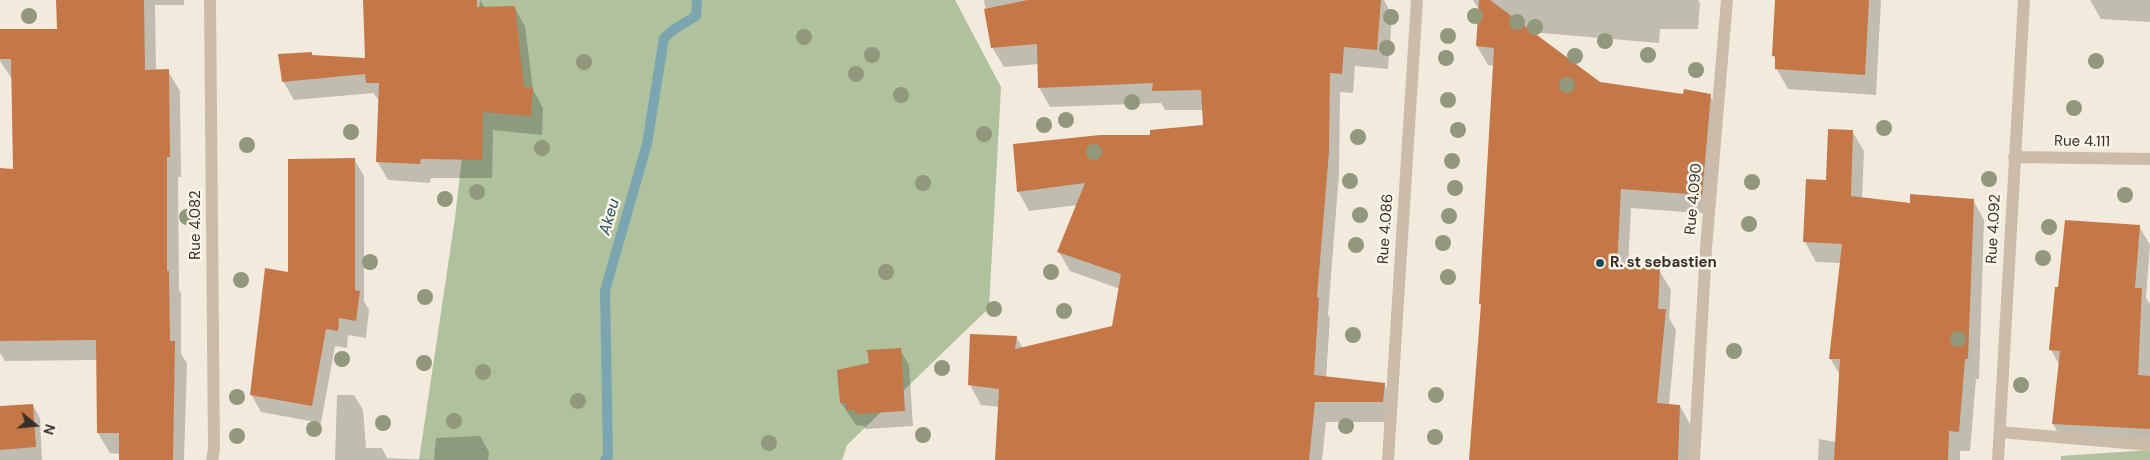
<!DOCTYPE html>
<html>
<head>
<meta charset="utf-8">
<style>
  body { margin:0 }
  #map { position:relative; width:2150px; height:460px; overflow:hidden; background:#f2ebdd; font-family:"DM Sans",sans-serif }
  canvas { display:block }
  .north { position:absolute; left:10px; top:400px; width:50px; height:50px; -webkit-text-stroke:4px #faf4e9; paint-order:stroke; rotate:107deg; font-size:14px; font-weight:700; line-height:20px; text-align:center; color:#372f29 }
  .north::after { content:''; display:block; margin:auto; width:18px; height:22px; background:#372f29; clip-path:polygon(50% 0,100% 100%,50% 72%,0 100%) }
</style>
</head>
<body>
<div id="map">
<canvas width="2150" height="460"></canvas>
<div class="north">N</div>
</div>
<script>
const c = document.querySelector('canvas').getContext('2d');
c.lineJoin = 'round';
function fill(path, color) { c.fillStyle = color; c.fill(path, 'evenodd'); }
function stroke(path, color, width, dash) { c.strokeStyle = color; c.lineWidth = width; c.lineCap = dash ? 'butt' : 'round'; c.setLineDash(dash || []); c.stroke(path); }
function label(font, color, halo, rows, align = 'center') {
  c.font = font + ' "DM Sans",sans-serif'; c.lineWidth = 5; c.setLineDash([]); c.textBaseline = 'middle'; c.strokeStyle = halo; c.fillStyle = color; for (const [text, x, y, turn = 0] of rows) {
    c.save(); c.translate(x, y); c.rotate((+turn || 0) * Math.PI / 180); c.textAlign = isNaN(turn) ? turn : align; if (halo) c.strokeText(text, 0, 0); c.fillText(text, 0, 0); c.restore();
  }
}
fill(new Path2D(`
  M480,0h475l46,87 -12,221 -142,137 -5,15h-423l36,-242z
  M2150,450v10h-89v-4z`), '#b0c19d');
fill(new Path2D(`
  M58,0h126v5h-29l1,66h12l12,20 1,86h-3l1,113 2,3v61l6,9 -3,97h-64v-6l-10,-1 -12,-20 -1,-73 -92,1 -5,-8v-87l14,-96 -2,-91 -12,-18v-31h59z
  M364,0h116l5,8 29,-1 11,19 8,64 10,18 -1,27 -49,-5 -1,48h-61l-1,5 -42,-3 -11,-19 3,-60 -7,-8 -79,7 -11,-19 28,-28 2,3 53,4z
  M984,0h400l8,15 -4,54 -33,-3 -2,27 -13,-1 -1,81 -11,142 2,3 -4,60 58,6 11,20 -1,18h-68l-4,38h-326l4,-53 -19,-2 -11,-20 46,-48 7,11 91,-21 6,-38 -50,-18 -11,-19 19,-47 -49,6 -11,-20 133,-55 54,-10 -1,-16h-39l-4,-7 -111,4 -11,-20v-23l-35,3 -12,-20z
  M1473,0h225l2,3 -2,26h-38l-1,14 -129,-11 69,52 85,12h26l11,19 -8,99 -82,-6 -3,59 31,3 12,20 -2,28 7,12 -7,75 11,1 11,20 -2,34h-218l11,-153 -2,-3 14,-238 -6,-1 -11,-19 3,-35z
  M1776,0h105l-5,95 -88,-6 -12,-21v-7l-3,-6z
  M2090,0h60v22l-49,-3z
  M1852,131l12,20 -2,48 49,5 62,-4 11,20 -5,159h-3l-6,72h-10v9h-142l1,-21 17,3 4,-67 -10,-17 12,-95 -26,-1 -11,-20 22,-60z
  M354,159l10,17v125l5,9 -3,28 -18,-3 -1,13 -12,-2 -14,77 -60,-11 -10,-18 38,-121z
  M2139,226l11,19 -4,53 4,6v143l-86,-4 -11,-19 7,-58 -9,-16 5,-62z
  M900,350l9,15 4,61 -47,3 -2,-3 -8,-1 -15,-22 29,-39z
  M337,395h17l9,15 3,38h16l5,10 46,2h-98z
  M33,405l7,13 2,42h-42v-52z
  M480,436l9,16 -1,8h-54l2,-22z`), '#0003');
stroke(new Path2D(`
  M605,460l3,-4 -3,-165 42,-147 17,-106 9,-8 23,-14 1,-16`), '#7ca6af', 10);
fill(new Path2D(`
  M56,0h88l1,70 24,-1 1,88h-3v114h2l1,70h5l-2,119h-54v-27h-22l-1,-93 -96,1v-173l13,1 -2,-110h-11v-30h57z
  M363,0h114v7l38,-1 9,81 9,1 -2,28 -48,-4 -1,48 -61,-1 -1,5 -44,-2 3,-79h-13l-1,-9 -83,8 -4,-28 34,-2v3l53,3z
  M1028,0h353l-4,50 -33,-3 -2,27 -12,-1 -1,79 -12,145 2,1 -5,77 71,8 -2,19h-68l-6,58h-314l4,-71 -31,-4 2,-51 47,2 -2,13 97,-23 9,-52 -64,-22 28,-69 -68,9 -4,-48 87,-9h50v-5l53,-5 -2,-35 -49,1 1,-8 -115,5 -1,-44 -46,4 -7,-39z
  M1479,0h11l110,82 83,12 1,-5 27,5 -9,101 -81,-6 -4,76 43,4 -2,40h8l-9,94 23,2 -2,55h-209l12,-156h-2l15,-256 -18,-2z
  M1775,0h94l-4,75 -90,-6v-13h-3z
  M1828,129l25,1 -2,66 59,7v-9l64,5 -6,160h-3l-6,73 -10,-1 -1,29h-114l6,-101h-11l13,-115 -39,-2 3,-63 20,1z
  M355,158v132l5,1 -4,30 -17,-3 -1,13 -12,-2 -14,77 -62,-11 15,-127 23,4v-113z
  M2065,220l75,5 -5,63h7l-4,87 12,1v53l-98,-5 8,-73 -11,-1 6,-63h3z
  M901,348l4,63 -49,3 -1,-4h-9v-7h-6l-3,-33 32,-7 -2,-13z
  M33,404l3,43 -36,3v-44z`), '#c57748');
stroke(new Path2D(`
  M210,0l4,449 -2,11
  M2014,157l136,2
  M2000,432l150,13
  M1388,460l29,-460
  M1694,460l12,-212 21,-248
  M1998,460l26,-460`), '#cabca9', 12);
c.fillStyle = '#91987c';
for (const [x, y] of [
  [29,16],
  [1475,16],
  [1391,17],
  [1517,22],
  [1535,27],
  [1448,36],
  [804,37],
  [1605,41],
  [1387,48],
  [872,55],
  [1648,55],
  [1575,56],
  [1446,58],
  [2096,61],
  [584,62],
  [1696,70],
  [856,74],
  [1567,85],
  [901,95],
  [1448,100],
  [1132,102],
  [2074,108],
  [1066,120],
  [1044,125],
  [1884,128],
  [1458,130],
  [351,132],
  [984,134],
  [1358,137],
  [247,145],
  [542,148],
  [1094,152],
  [1452,161],
  [1989,179],
  [1350,181],
  [1752,182],
  [923,183],
  [1455,188],
  [477,192],
  [2125,195],
  [445,199],
  [1360,215],
  [1449,216],
  [187,217],
  [1749,224],
  [2049,227],
  [1443,243],
  [1356,245],
  [2043,258],
  [370,262],
  [886,272],
  [1051,272],
  [1448,277],
  [241,280],
  [425,297],
  [994,309],
  [1064,311],
  [1353,335],
  [1958,339],
  [1734,351],
  [342,359],
  [424,363],
  [942,368],
  [483,372],
  [2021,385],
  [1436,395],
  [237,397],
  [578,401],
  [454,421],
  [383,423],
  [1346,426],
  [314,429],
  [923,435],
  [237,436],
  [1435,437],
  [769,443]
]) { c.beginPath(); c.arc(x, y, 8, 0, 2 * Math.PI); c.fill(); }
for (const [x, y, r, color] of [
  [1600,263,5,"#1e4d58"]
]) { const dot = new Path2D(); dot.arc(x, y, r, 0, 2 * Math.PI); c.fillStyle = color; c.fill(dot); stroke(dot, '#faf4e9', 2); }
label('15px', '#372f29', '#faf4e9', [
  ["Rue 4.111",2082,142,1],
  ["Rue 4.090",1694,199,-85],
  ["Rue 4.082",196,225,-90],
  ["Rue 4.086",1386,229,-86],
  ["Rue 4.092",1994,229,-87]
]);
label('bold 15px', '#372f29', '#faf4e9', [
  ["R. st sebastien",1610,263]
], 'left');
label('italic 16px', '#1e4d58', '#faf4e9', [
  ["Akeu",610,217,-74]
]);
</script>
</body>
</html>
